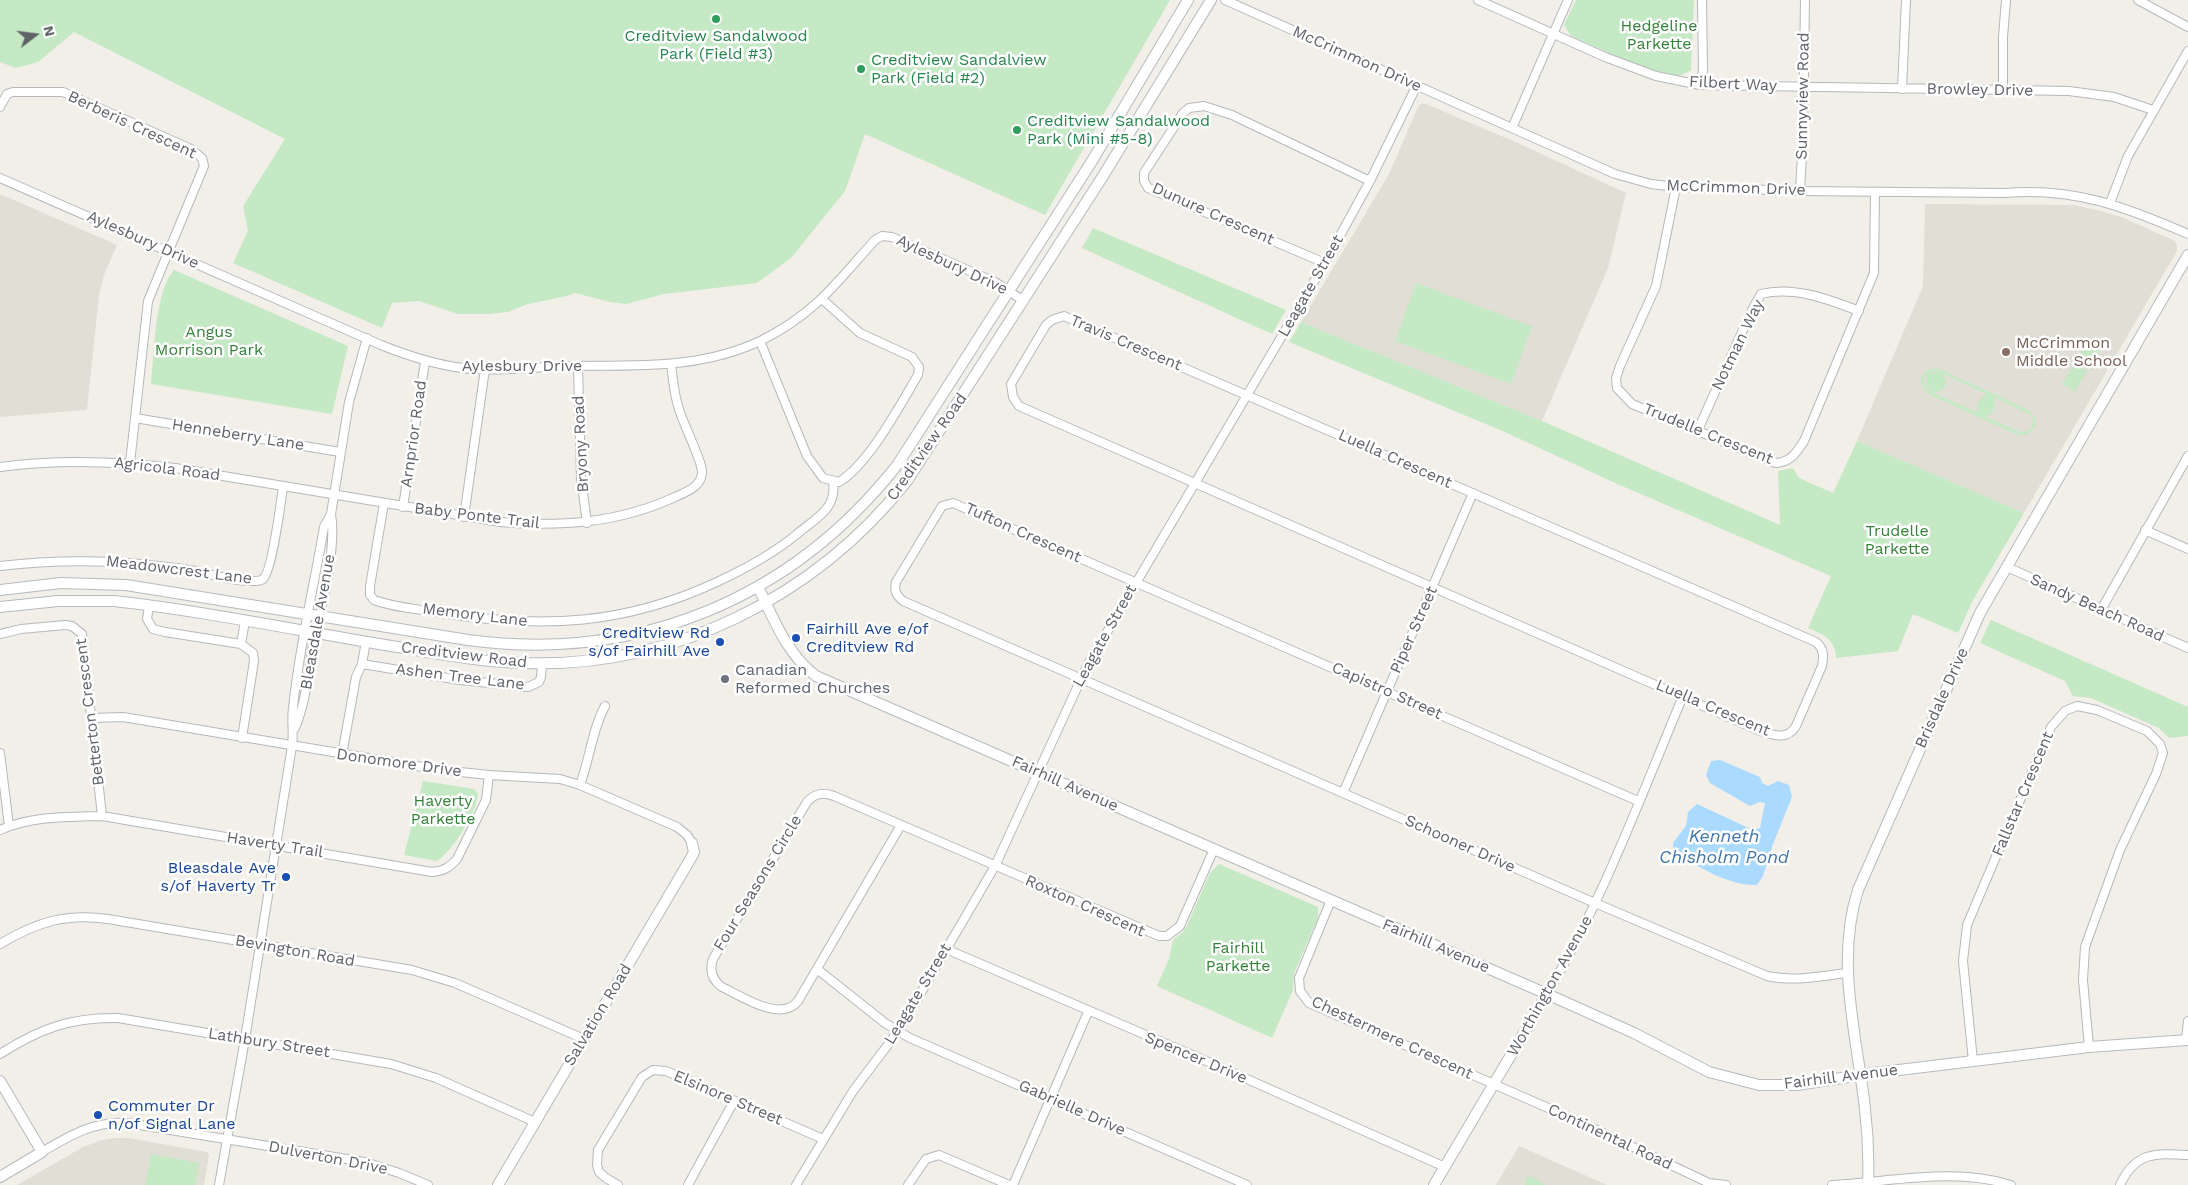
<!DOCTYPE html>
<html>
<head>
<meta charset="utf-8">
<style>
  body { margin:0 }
  #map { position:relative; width:2188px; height:1185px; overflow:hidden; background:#f1efe8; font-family:"Work Sans",sans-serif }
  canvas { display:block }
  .north { position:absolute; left:10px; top:10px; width:50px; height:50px; -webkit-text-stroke:4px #fff; paint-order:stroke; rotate:75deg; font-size:14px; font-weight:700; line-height:20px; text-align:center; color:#5f6368 }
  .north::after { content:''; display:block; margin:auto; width:18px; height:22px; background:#5f6368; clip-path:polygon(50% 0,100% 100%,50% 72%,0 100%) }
</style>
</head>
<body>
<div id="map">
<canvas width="2188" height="1185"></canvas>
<div class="north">N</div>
</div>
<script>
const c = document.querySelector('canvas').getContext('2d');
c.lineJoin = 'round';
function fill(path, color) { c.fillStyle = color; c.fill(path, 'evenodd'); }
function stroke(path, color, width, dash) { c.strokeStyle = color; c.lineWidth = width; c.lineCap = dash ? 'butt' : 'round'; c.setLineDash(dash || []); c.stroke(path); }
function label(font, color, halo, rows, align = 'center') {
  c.font = font + ' "Work Sans",sans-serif'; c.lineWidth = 5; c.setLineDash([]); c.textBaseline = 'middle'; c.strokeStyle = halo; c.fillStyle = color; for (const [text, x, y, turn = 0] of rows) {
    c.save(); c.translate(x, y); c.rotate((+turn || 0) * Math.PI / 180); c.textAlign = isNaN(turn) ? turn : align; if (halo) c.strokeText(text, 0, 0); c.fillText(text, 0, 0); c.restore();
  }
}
fill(new Path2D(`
  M1421,104h5l92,39 108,50 -18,75 -66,153 -241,-99 88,-148 29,-67z
  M0,194l117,51 -13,30 -5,20 -12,115 -87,7z
  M1925,204l148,1 28,6 23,7 51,23 2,4v6l-153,262 -167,-72 66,-155z
  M114,1138h14l79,14 2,3 -5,30h-187l66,-38 19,-7z
  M1519,1146l88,39h-111z`), '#e1ded6');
fill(new Path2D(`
  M0,0h1170l-125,215 -180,-81 -20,57 -54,67 -34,25 -93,11 -38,10 -16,-2 -35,-9 -8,3 -39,8 -20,8 -19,2h-31l-39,-13 -27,2 -10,25 -149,-65 15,-32 -5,-25 42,-67 -211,-107 -36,30 -22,6 -16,-6z
  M1576,0h118l-3,70 -12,6 -39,-9 -69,-31 -7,-11z
  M1093,228l193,82 -14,24 -190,-86z
  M174,270l174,76 -16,68 -181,-30c3,-29 4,-94 23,-114z
  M1416,283l116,43 -21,58 -116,-43z
  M1301,322l241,99 238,104 -2,-54 15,-3 6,10 34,15 24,-52 167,72 -52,89 -14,31 -45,-19 -15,37 -62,7c0,-18 -13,-24 -28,-30l23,-52 -218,-94 -108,-50 -216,-90z
  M2088,341l13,8 -13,21 -12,-8z
  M2075,363l12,8 -12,20 -13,-7z
  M1930,369h9l90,41 7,9 -1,9 -10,7h-7l-90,-41 -6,-7 -1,-9zM1933,371l6,1 48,22c-7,3 -12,11 -9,19l-50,-23 -4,-6v-6zM1994,397l37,18 2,7 -2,7 -9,4 -36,-16c8,-4 11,-12 8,-20z
  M1926 382a10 10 0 1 1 20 0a10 10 0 1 1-20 0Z
  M1991,620l197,87v29l-19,2 -10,-10 -68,-30 -18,-2 -8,-15 -85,-38z
  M423,781l45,7 7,2 3,4c-2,19 -25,57 -41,67l-33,-6z
  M1219,864l99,43v11l-24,55 -1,17 -21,48 -115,-52 12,-27 4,-19 9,-7 5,-7 23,-53z
  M151,1154l48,9 -4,22h-50z
  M1529,1175l17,10h-22z`), '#c5e8c5');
fill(new Path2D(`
  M1720,760l40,17 2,6 6,3 10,-5 11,4 3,12 -19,47 -10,32 -6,9c-29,1 -59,-19 -84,-33v-9l13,-17 2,-14 9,-8 56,26 7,-2 5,-25 -5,-1 -10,4 -40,-23 -4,-8 5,-14z`), '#aadaff');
const street = new Path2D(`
  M1225,0l390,174 36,10 25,3 124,4 205,2c69,-6 121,14 183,41
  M1478,0l127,57 51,19 44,9 369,6 45,6 39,13
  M2138,0l50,27
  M1700,85l3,-15 -1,-70
  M1902,89l4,-89
  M2003,91v-54l3,-37
  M0,107l7,-13 6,-2h50l128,57 11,9 2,8 -56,135 -18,162
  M1512,128l56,-128
  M0,178l381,167c30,12 60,22 92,24 31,2 63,-2 95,-3 65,-1 133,4 194,-26 53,-26 75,-58 113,-100l7,-4 10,1 103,45 29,19
  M1676,187l-20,99 -36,80 -4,12 1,10 15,16 144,59c15,-1 20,-10 28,-22l70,-168 1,-81
  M1800,191l3,-54 2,-137
  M2110,203l18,-47 60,-105
  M1325,263l-177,-75 -4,-7v-8l39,-60 6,-5 15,-2 28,9 138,66
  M1064,316l752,326c8,7 8,14 6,24l-26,60c-9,15 -23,9 -38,4l-739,-324 -6,-9 -2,-13 35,-59 6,-5z
  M760,341l47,115 16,22 16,4c30,-18 61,-77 79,-107l1,-8 -7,-10 -52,-24 -37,-33
  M578,366l3,112 6,45
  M135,418l205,34
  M1697,432l55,-122 9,-16c33,-8 67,5 98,17
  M0,467c59,-8 116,-6 175,1l325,54c60,5 119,1 175,-25 11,-5 26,-10 27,-24 1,-11 -19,-49 -23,-64 -5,-14 -6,-30 -8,-45
  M384,503l-14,83v9l4,5c21,8 46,9 68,13 100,16 184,12 277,-32 28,-13 55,-28 78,-47 19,-16 40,-25 36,-52
  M403,507l22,-145
  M464,517l21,-148
  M2145,530l43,19
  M0,566c66,-8 130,-6 196,5 13,3 58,15 67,8 9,-7 18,-78 20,-92
  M2007,567l181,81
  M149,606l-2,13 6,10 12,3 76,12 12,9 1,8 -12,77
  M2101,610l87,-154
  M0,634l21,-5 44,-4 7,1 10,8 20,182
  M241,644l4,-23
  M362,664l4,-23
  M92,718l31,-1 318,53 48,5 71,4 20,6 97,42 10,8 5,8
  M295,728c11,-26 13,-54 18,-82 8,-37 24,-97 18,-132l18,-112 18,-64
  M0,753l9,73
  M342,755l14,-78 6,-13 98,16 68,7 11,-5 2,-5 1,-14
  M580,785c10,-27 12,-55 25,-79
  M1343,793l130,-300
  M1638,801l-685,-298 -11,3 -46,76c-2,9 0,13 7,19l692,302 172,73c27,6 54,0 80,-3
  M901,825l-103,176c-17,22 -57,-5 -76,-14 -10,-7 -13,-16 -9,-28l94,-157c8,-9 16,-10 27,-6l325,140h8l13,-10 34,-77
  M0,830c31,-14 68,-13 102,-14l330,56c11,-1 17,-4 25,-13l29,-59 3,-25
  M1331,900l-32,78 1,13 9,12 271,119 129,61 17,2
  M0,944c37,-22 65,-31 108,-25l304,51 43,13 129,56
  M946,949l265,114 234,104
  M817,969l68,54 25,15 337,147
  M1547,994c56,-94 94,-198 136,-298
  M2186,1040l2,-19
  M0,1054c39,-25 71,-37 118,-36l273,46 45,14 99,44
  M1973,1061l-10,-100 4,-36 84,-198 14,-16 12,-5 20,4 50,21 13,13 3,9 -7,21 -36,76 -35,97 -2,33 6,67
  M42,1152c27,-16 53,-32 86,-29l237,39 34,11 29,12
  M219,1185l26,-146 47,-293c2,-14 -1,-25 1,-38 6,-61 21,-121 31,-181l7,-13
  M618,1185l-12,-7 -7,-6 -2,-7 1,-15 44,-73 11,-7 13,1 157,68
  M688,1185l46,-84
  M796,1185l57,-94 37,-49 15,-22 90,-154 92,-200 238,-403 45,-82 47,-96
  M908,1185l18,-26 13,-4 70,30
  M1013,1185l75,-173
  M1832,1185c59,-3 122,-18 179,0
  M2120,1185c15,-33 35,-32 68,-30`);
const secondary = new Path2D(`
  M758,587c15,30 29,68 58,89l731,318 87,39 75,39 50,13h38l77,-12 215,-26 99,-7
  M0,590l61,-7 65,2 342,55c170,23 324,-41 430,-176l194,-303 96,-161
  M0,607l58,-6h56c90,10 181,29 271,44 45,7 91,17 136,18 151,6 293,-65 386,-182l196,-305 108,-176
  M0,1081l42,71 -42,25
  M498,1185l193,-327 3,-6 -2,-9
  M1434,1185l113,-191
  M1868,1185c1,-25 0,-51 -3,-76 -8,-73 -30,-147 -7,-219l122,-277 208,-358`);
stroke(street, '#b5b8bc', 10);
stroke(secondary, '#b6babf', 12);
stroke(street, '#fff', 8);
stroke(secondary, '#fff', 10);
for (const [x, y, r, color] of [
  [716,19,5,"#2e9e5b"],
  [861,69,5,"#2e9e5b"],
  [1017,130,5,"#2e9e5b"],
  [2006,352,5,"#8d6e63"],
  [796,638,5,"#1a4fb4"],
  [720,642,5,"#1a4fb4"],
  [725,679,5,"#6b7280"],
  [286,877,5,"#1a4fb4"],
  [98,1115,5,"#1a4fb4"]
]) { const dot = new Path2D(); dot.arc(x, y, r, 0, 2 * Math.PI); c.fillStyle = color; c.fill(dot); stroke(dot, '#fff', 2); }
label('16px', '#348238', '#fff', [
  ["Hedgeline",1659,26],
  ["Parkette",1659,44],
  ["Angus",209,332],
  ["Morrison Park",209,350],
  ["Trudelle",1897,531],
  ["Parkette",1897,549],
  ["Haverty",443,801],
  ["Parkette",443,819],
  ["Fairhill",1238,948],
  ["Parkette",1238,966]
]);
label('16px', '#27864d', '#fff', [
  ["Creditview Sandalwood",716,36,"center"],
  ["Park (Field #3)",716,54,"center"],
  ["Creditview Sandalview",871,60],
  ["Park (Field #2)",871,78],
  ["Creditview Sandalwood",1027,121],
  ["Park (Mini #5-8)",1027,139]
], 'left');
label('16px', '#5f6368', '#fff', [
  ["McCrimmon Drive",1357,59,24],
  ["Filbert Way",1733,84,3],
  ["Browley Drive",1980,90,1],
  ["Sunnyview Road",1803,96,-89],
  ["Berberis Crescent",132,125,25],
  ["McCrimmon Drive",1736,188,2],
  ["Dunure Crescent",1213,214,24],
  ["Aylesbury Drive",143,240,24],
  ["Aylesbury Drive",952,265,25],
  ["Leagate Street",1311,286,-60],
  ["Travis Crescent",1126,343,23],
  ["Notman Way",1738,345,-64],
  ["Aylesbury Drive",522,366],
  ["Arnprior Road",414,434,-82],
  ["Trudelle Crescent",1708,434,22],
  ["Henneberry Lane",238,435,9],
  ["Bryony Road",581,444,-93],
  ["Creditview Road",927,447,-55],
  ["Luella Crescent",1395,459,24],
  ["Agricola Road",167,469,7],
  ["Baby Ponte Trail",477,516,7],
  ["Tufton Crescent",1023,533,24],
  ["Meadowcrest Lane",179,570,7],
  ["Sandy Beach Road",2097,608,24],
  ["Memory Lane",475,615,7],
  ["Bleasdale Avenue",318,622,-80],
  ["Piper Street",1414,630,-66],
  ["Leagate Street",1105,636,-61],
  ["Creditview Road",464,655,7],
  ["Ashen Tree Lane",460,677,7],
  ["Capistro Street",1387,691,24],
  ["Brisdale Drive",1942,698,-66],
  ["Luella Crescent",1713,708,23],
  ["Betterton Crescent",90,712,-97],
  ["Donomore Drive",399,763,8],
  ["Fairhill Avenue",1065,784,24],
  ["Fallstar Crescent",2023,794,-67],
  ["Schooner Drive",1460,844,24],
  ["Haverty Trail",275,845,9],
  ["Four Seasons Circle",758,883,-59],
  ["Roxton Crescent",1085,906,24],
  ["Fairhill Avenue",1436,946,23],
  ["Bevington Road",295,951,10],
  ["Worthington Avenue",1550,986,-61],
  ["Leagate Street",918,994,-59],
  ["Salvation Road",598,1015,-59],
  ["Chestermere Crescent",1392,1038,25],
  ["Lathbury Street",269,1043,9],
  ["Spencer Drive",1196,1058,23],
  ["Fairhill Avenue",1841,1077,-7],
  ["Elsinore Street",728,1098,23],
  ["Gabrielle Drive",1072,1108,24],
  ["Continental Road",1610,1137,25],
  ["Dulverton Drive",328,1158,11]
]);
label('16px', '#785e54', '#fff', [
  ["McCrimmon",2016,343],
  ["Middle School",2016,361]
], 'left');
label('16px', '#164399', '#fff', [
  ["Fairhill Ave e/of",806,629],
  ["Creditview Rd",806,647],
  ["Creditview Rd",710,633,"right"],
  ["s/of Fairhill Ave",710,651,"right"],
  ["Bleasdale Ave",276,868,"right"],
  ["s/of Haverty Tr",276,886,"right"],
  ["Commuter Dr",108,1106],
  ["n/of Signal Lane",108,1124]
], 'left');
label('16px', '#5b616d', '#fff', [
  ["Canadian",735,670],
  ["Reformed Churches",735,688]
], 'left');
label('italic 18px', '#4174aa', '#fff', [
  ["Kenneth",1724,837],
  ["Chisholm Pond",1724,858]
]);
</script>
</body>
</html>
